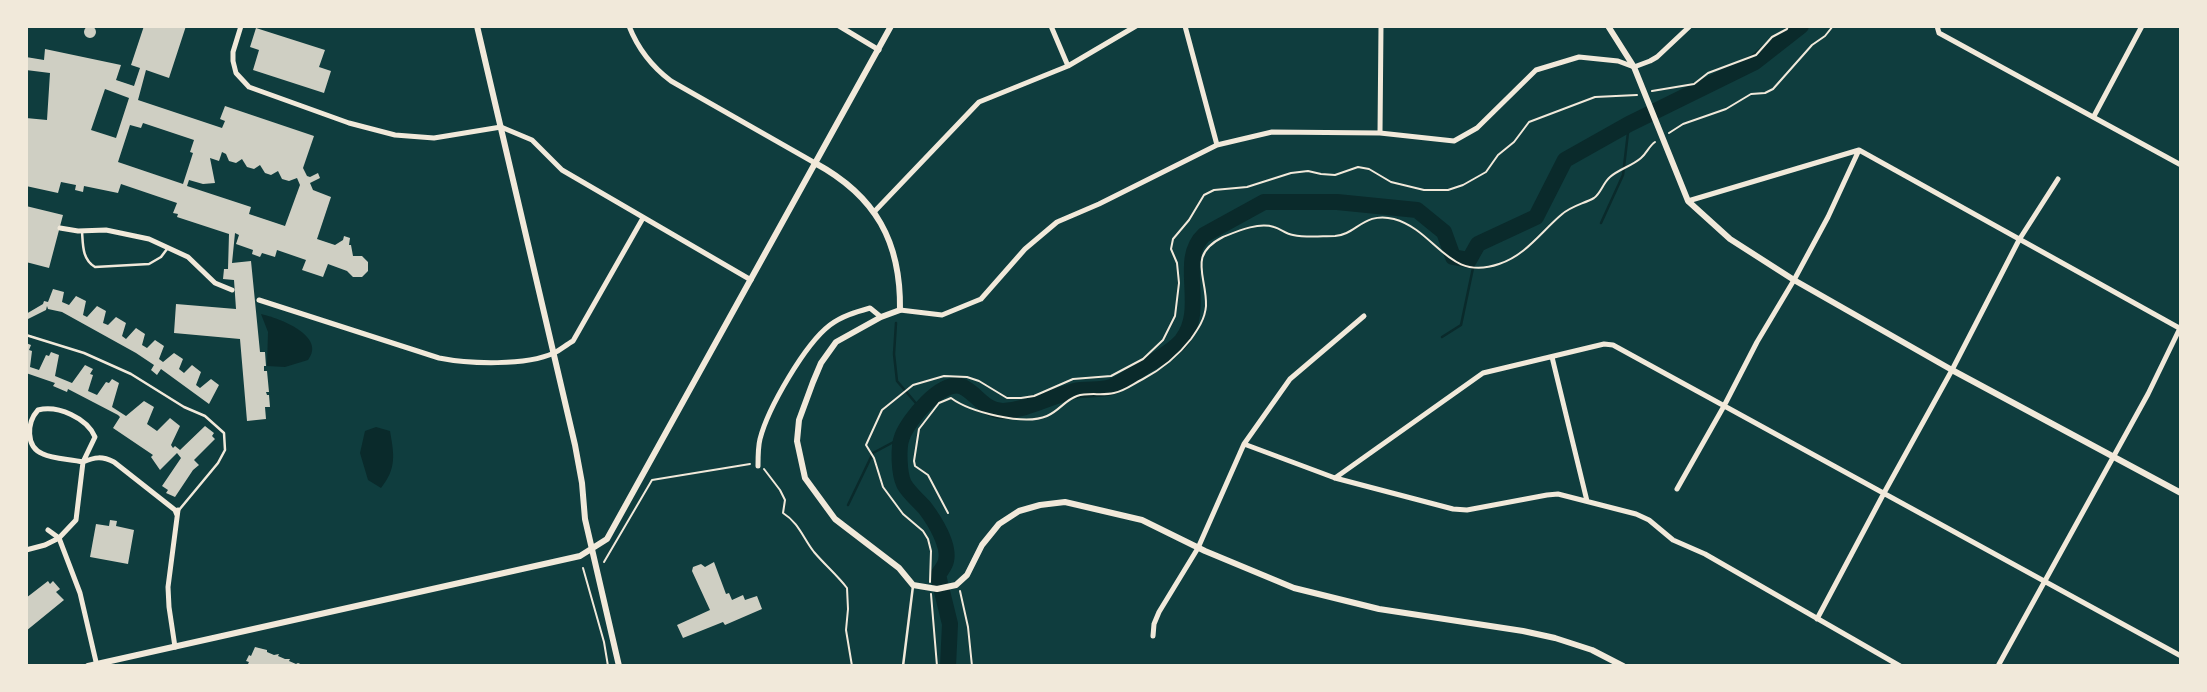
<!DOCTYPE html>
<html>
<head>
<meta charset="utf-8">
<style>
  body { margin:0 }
  #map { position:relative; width:2207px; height:692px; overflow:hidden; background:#0f3d3e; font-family:"PT Serif",serif }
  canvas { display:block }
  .frame { position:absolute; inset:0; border:28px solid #f1e9da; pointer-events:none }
</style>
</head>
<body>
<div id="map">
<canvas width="2207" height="692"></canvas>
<div class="frame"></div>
</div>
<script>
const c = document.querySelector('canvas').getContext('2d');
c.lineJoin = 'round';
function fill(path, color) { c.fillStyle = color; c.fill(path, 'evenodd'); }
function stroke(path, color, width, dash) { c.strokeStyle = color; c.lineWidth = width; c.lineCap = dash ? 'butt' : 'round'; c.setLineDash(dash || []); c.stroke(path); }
fill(new Path2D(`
  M261,314c18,4 66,22 47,46l-23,7 -18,-1 1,-34z
  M376,427l14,4c4,23 7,37 -9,57l-13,-8 -8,-27 5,-22z`), '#0a2a2b');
stroke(new Path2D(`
  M1601,223l22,-48 6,-51
  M896,323l-2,31 3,27 23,27
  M1442,337l19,-12 12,-57 -4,-8
  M848,505l25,-52 28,-15`), '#0a2a2b', 2.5);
stroke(new Path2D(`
  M948,666l2,-42 -12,-49c3,-5 7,-9 8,-14 4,-16 -12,-41 -21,-53 -7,-8 -16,-15 -21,-24 -5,-10 -6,-37 -2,-47 6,-17 41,-60 61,-50 14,7 22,24 40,24 25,-1 47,-15 71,-20 12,-3 26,0 37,-4 13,-5 25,-15 36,-22 12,-7 26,-14 35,-25 25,-32 -5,-80 22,-105l60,-33h73l80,8 27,22 9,25 16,3 9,-16 58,-27 29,-57 64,-36 126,-62 46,-36`), '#0a2a2b', 16);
fill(new Path2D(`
  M84 32a6 6 0 1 1 12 0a6 6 0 1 1-12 0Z
  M144,26h42l-17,52 -23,-8 -8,30 84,28 3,-7 -5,-2 5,-13 89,30 -11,32 4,8 3,1 8,-4 2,5 -10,5 3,7 18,7 -14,42 18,6 8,-5 1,-4 6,2 -1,7h2l2,11h9l6,6v9l-6,6h-9l-6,-6 -19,-7 -5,13 -21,-7 4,-10 -29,-10 -2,7 -13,-4 -2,4 -8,-3 1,-4 -17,-6 3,-9 -4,-2 -3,30 19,-2 9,91h5l1,14h-2v5h3l2,21h-3l1,3h2l1,12h-5l1,12 -19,2 -7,-82 -66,-6 2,-29 60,5 -2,-29 -11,-1 1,-10h4l1,-35 -52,-17 1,-3 -5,-1 4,-10 -56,-19 -3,9 -34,-7 -1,6 -8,-2 1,-5 -15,-3 -3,11 -32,-7v-68l21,2 3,-47 -24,-3v-13l18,3 1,-11 76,16 -5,15 18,6 6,-18 -9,-3zM105,89l24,9 -13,40 -25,-8zM143,123l51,17 -4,12 3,1 -10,31 -65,-22 12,-37 11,3zM222,152l4,2 3,7 7,2 6,-4 5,8 7,2 6,-4 5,8 6,2 7,-4 4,8 7,2 8,-3 3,7 -15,41 -36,-12 2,-7 -64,-21 2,-6 14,4 12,-1 -5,-25 9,3z
  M256,28l69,22 -6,17 12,4 -7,22 -71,-23 6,-20 -9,-3z
  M26,206l37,9 -14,53 -23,-6z
  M53,289l11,3 -2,10 7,3 7,-9 10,5 -3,14 4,2 10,-11 9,5 -3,12 5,2 8,-8 10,6 -4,13 4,3 10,-11 9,6 -3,11 5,3 8,-8 9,6 -5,13 4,3 11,-9 9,6 -4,10 5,4 8,-8 9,7 -5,13 4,3 11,-9 8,6 -10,19 -48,-35 -4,6 -6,-5 3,-5 -18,-12 -74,-41 -14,-3 -1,-3 -1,4 -20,10v-6l17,-10 1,-3 4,1z
  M26,343l5,2 -2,5 3,1 -2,16 9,3 7,-15 3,1 2,-4 8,3 -4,21 17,7 13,-18 8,4 -3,5 3,1 -5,16 9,4 9,-13 3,1 3,-4 7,4 -7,24 14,9 18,-15 10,6 -7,17 10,7 13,-13 10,8 -9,19 2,3 2,-2 5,4 25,-24 9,7 -2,3 3,3 -21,21 5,5 -6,5 -18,27 -9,-4 2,-3 -6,-4 19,-28 -4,-5 -17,17 -9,-13 2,-2 -40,-27 7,-11 -2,-2 -50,-26 -1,3 -14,-6 2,-3 -29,-10z
  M110,520l7,1 -1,5 18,4 -6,34 -38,-7 6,-33 13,2z
  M714,562l12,32 3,-1 3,7 11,-5 2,5 12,-4 5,13 -37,16 -2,-3 -40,16 -6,-13 33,-15 -18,-39 1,-4 8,-3 4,3z
  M48,581l2,3 3,-3 7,8 -4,3 8,8 -38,31v-33z
  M255,647l12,3v2l7,3 5,-1 -1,2 7,3h5l-1,2 7,3 2,-1 7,3h-58l2,-4 -3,-1 3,-6 2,1z`), '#cfcfc3');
stroke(new Path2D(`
  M1652,91l42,-7 14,-11 48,-18 16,-18 15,-8 1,-3
  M1669,133l14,-9 43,-15 25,-15 14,-1 8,-4 39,-44 13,-9 8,-10
  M764,469l16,21 5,10 -2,13c16,10 20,25 31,39 11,13 23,23 33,36l1,21 -2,21 6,36
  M948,513l-20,-38 -13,-9 -1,-5 5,-32 20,-26 12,-5c19,14 73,28 96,18 12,-5 18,-16 30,-20 12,-4 25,0 37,-3 11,-2 19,-9 29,-14 19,-10 34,-22 48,-40 7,-10 14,-20 15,-33 1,-30 -19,-51 17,-69 15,-6 35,-15 51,-10 7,2 12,7 19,8 14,3 28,1 42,1 21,-1 29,-25 59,-17 43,12 53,63 105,45 27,-9 42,-32 62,-49 10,-9 22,-11 33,-17 7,-5 9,-15 16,-21 9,-8 22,-11 31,-19 6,-5 8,-12 14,-16
  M604,562l48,-82 98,-16
  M583,568l21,74 4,24
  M930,582l1,-31 -3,-12 -5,-8 -20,-17 -20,-27 -9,-29 -8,-13 16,-35 31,-25 31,-9 23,1 12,4 28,17h14l13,-2 39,-17 38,-3 32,-17 20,-19 12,-24 4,-33 -2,-20 -6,-14 2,-10 16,-19 15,-25 10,-5 33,-3 44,-14 17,-2 13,3 14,1 23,-8 11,2 22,13 33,8h24l15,-5 23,-13 12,-17 16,-13 15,-20 66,-25 42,-2
  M960,591l8,36 4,39
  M931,594l6,72`), '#f1e9da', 2);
stroke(new Path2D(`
  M82,231c1,14 0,28 13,36l54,-3 12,-7 6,-8
  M26,335l58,18 47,21 53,33 21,9 19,17 1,17 -7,13 -39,47
  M903,666l10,-80`), '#f1e9da', 2.5);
stroke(new Path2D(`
  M241,26l-8,26v9l3,12 13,14 100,36 46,12 39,3 67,-11 31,13 30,30 189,110
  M629,26c9,23 22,40 42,55l144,82
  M839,26l40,24
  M1051,26l17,40
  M1185,26l32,119
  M1937,26l2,7 242,132
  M2094,116l48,-90
  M1380,133l1,-107
  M1688,201l171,-51 322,179
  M874,212l105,-110 89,-36 68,-40
  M60,228l18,3 28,-1 43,9 39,18 27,26 17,7
  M259,300l180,58c30,6 87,8 115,-5 6,-3 12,-8 19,-12l70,-123
  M900,310l42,5 39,-16 44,-50 32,-27 42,-18 118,-59 55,-13 108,1 74,8 23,-13 59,-58 43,-13 39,4 16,6 16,-6 7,-4 33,-31
  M1552,357l35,144
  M1244,444l91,34 118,31 14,1 80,-15 11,-1 78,20 13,6 24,20 32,14 195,112
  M83,462c12,-5 19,-6 31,0l61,48 2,5
  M758,466c0,-9 0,-19 2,-27 8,-31 45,-95 70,-114 12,-9 26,-13 40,-17l11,9
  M1335,478l148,-105 121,-29 9,1 568,311
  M1677,489l47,-83 33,-64 37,-62 34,-63 31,-67
  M48,530l11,8 21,55 17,73
  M26,550l19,-5 14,-7 17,-18 7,-58 12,-25c-8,-19 -37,-32 -57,-27 -11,12 -13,37 5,44 10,5 28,5 40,8
  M1817,619l67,-126 68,-123 67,-130 39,-61
  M1153,636l1,-12 5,-12 39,-64 46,-104 46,-65 74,-63
  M175,647l-6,-40 -1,-20 10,-77
  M1998,666l150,-272 33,-68`), '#f1e9da', 5);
stroke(new Path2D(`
  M477,26l98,419 7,38 3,36 34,147
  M1608,26l26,41 54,134 42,38 64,41 158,90 229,123
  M815,163c61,33 86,79 85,147l-19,7 -45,25 -15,21 -8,19 -14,38 -2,21 8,37 30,41 64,49 14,17 24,4 19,-4 11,-10 15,-30 17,-21 20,-13 21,-6 25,-3 77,18 63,31 89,37 85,21 144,22 32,7 37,12 31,16
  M88,666l492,-110 27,-17 284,-513`), '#f1e9da', 6);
</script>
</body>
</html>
